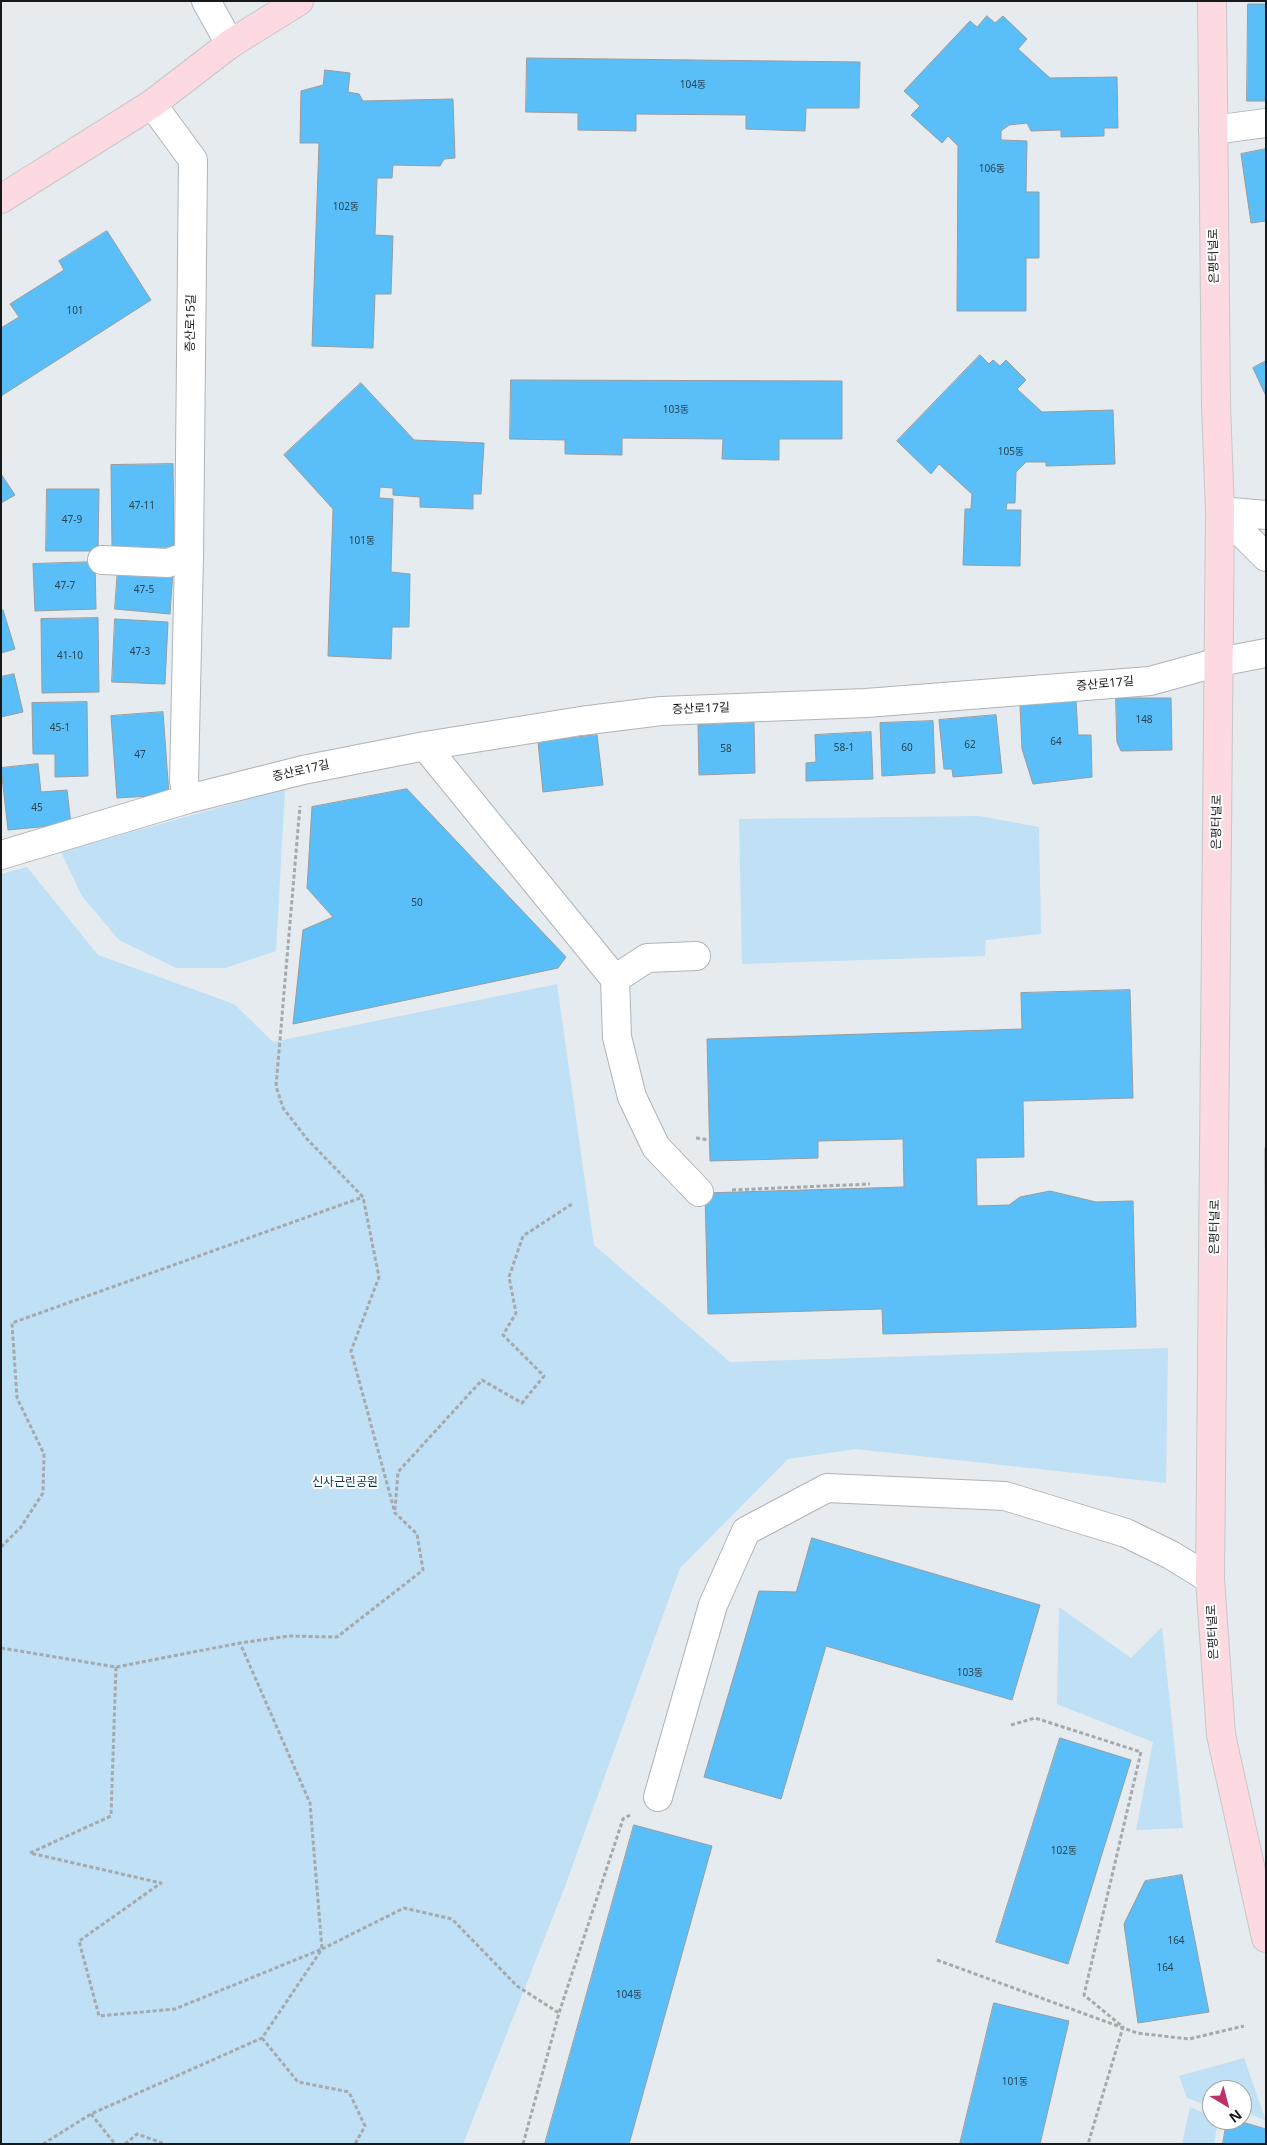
<!DOCTYPE html>
<html>
<head>
<meta charset="utf-8">
<style>
  body { margin:0 }
  #map { position:relative; width:1267px; height:2145px; overflow:hidden; background:#e5ebee; font-family:"Noto Sans",sans-serif }
  canvas { display:block }
  .frame { position:absolute; inset:0; border:2px solid #17181a; pointer-events:none }
  .north { position:absolute; left:1202px; top:2080px; width:50px; height:50px; box-sizing:border-box; background:#fff; border:1px solid #a2a3a3; border-radius:50%; rotate:143deg; font-size:14px; font-weight:700; line-height:20px; text-align:center; color:#17181a }
  .north::after { content:''; display:block; margin:auto; width:18px; height:22px; background:#be3265; clip-path:polygon(50% 0,100% 100%,50% 72%,0 100%) }
</style>
</head>
<body>
<div id="map">
<canvas width="1267" height="2145"></canvas>
<div class="frame"></div>
<div class="north">N</div>
</div>
<script>
const c = document.querySelector('canvas').getContext('2d');
c.lineJoin = 'round';
function fill(path, color) { c.fillStyle = color; c.fill(path, 'evenodd'); }
function stroke(path, color, width, dash) { c.strokeStyle = color; c.lineWidth = width; c.lineCap = dash ? 'butt' : 'round'; c.setLineDash(dash || []); c.stroke(path); }
function label(font, color, halo, rows, align = 'center') {
  c.font = font + ' "Noto Sans","Noto Sans KR",sans-serif'; c.lineWidth = 4; c.setLineDash([]); c.textBaseline = 'middle'; c.strokeStyle = halo; c.fillStyle = color; for (const [text, x, y, turn = 0] of rows) {
    c.save(); c.translate(x, y); c.rotate((+turn || 0) * Math.PI / 180); c.textAlign = isNaN(turn) ? turn : align; if (halo) c.strokeText(text, 0, 0); c.fillText(text, 0, 0); c.restore();
  }
}
fill(new Path2D(`
  M285,789l-9,162 -51,17h-49l-57,-28 -37,-44 -21,-44z
  M979,816l60,11 2,107 -55,6 -1,16 -243,8 -3,-145z
  M27,867l71,88 136,49 39,38 284,-58 37,261 136,117 438,-14 -2,135 -310,-34 -68,10 -108,109 -116,321 -101,255h-462v-1270z
  M1059,1607l72,51 31,-31 21,201 -47,2 17,-88 -96,-38z
  M1244,2058l22,63 -24,-11v-20h-30v17l-25,-9 -8,-22z
  M1190,2107l22,9v4h6l-4,24h-32z`), '#bfe0f5');
const building = new Path2D(`
  M1248,4h18v97h-19z
  M987,16l8,7 8,-7 24,23 -9,10 32,29 67,-1 1,51h-14v8l-43,1v-7l-30,1 -4,-8 -18,2 -8,6v9l26,1 -1,51h13v66h-13v53h-69l1,-165 -10,-10 -6,7 -31,-28 9,-9 -16,-15 66,-70 7,6z
  M527,58l333,4 -1,46h-53l-1,23 -59,-2v-14l-110,-1v17l-58,-1v-17l-52,-1z
  M325,70l25,3 -2,19 11,2 4,7 90,-2 2,59 -11,1 -4,7 -47,-1 -1,13h-15l-2,57 18,1 -2,58h-16l-2,54 -61,-2 7,-203h-19l1,-52 22,-6z
  M1266,149v72l-15,2 -10,-69z
  M107,231l44,69 -150,96v-68l18,-11 -9,-13 54,-34 -5,-9z
  M980,355l9,9 4,-4 7,6 6,-6 20,20 -9,9 25,23 71,-2 2,54 -69,2v-4h-20l-10,10 -1,31h-8l-1,7h15l-1,56 -57,-1 2,-56h6l1,-15 -33,-30 -8,10 -34,-33z
  M1266,361v35l-13,-28z
  M511,380l331,1v58h-63v21l-57,-1 1,-20 -101,-1v17l-57,-1v-14l-55,-1z
  M361,383l53,57 70,3 -3,51h-8v15l-53,-2v-10l-27,-2v-7l-13,-1 -1,11 14,1 -2,73 19,2 -1,53h-17l-1,32 -63,-3 5,-147 -49,-54z
  M173,464l1,83 -62,1 -1,-83z
  M1,474l14,21 -14,8z
  M47,489h52l-1,62h-52z
  M95,562l1,47 -61,2 -2,-47z
  M118,567l55,4 -3,43 -55,-5z
  M3,610l12,39 -14,4v-42z
  M98,618l1,74 -57,1 -1,-74z
  M115,619l53,3 -3,62 -53,-2z
  M14,674l9,38 -22,5v-40z
  M1116,698h55l1,52 -51,1 -4,-9z
  M1076,700l2,35h13l1,42 -59,7 -11,-35 -2,-44z
  M87,702l1,74 -33,1v-23h-22l-1,-51z
  M163,712l6,83 -52,3 -6,-82z
  M996,715l6,58 -49,4 -1,-8h-8l-5,-49z
  M933,721l2,52 -53,3 -2,-53z
  M754,723l1,50 -56,2 -1,-50z
  M871,732l2,47 -67,2v-18l10,-1 -1,-27z
  M597,735l6,50 -60,7 -5,-50z
  M38,764l3,28 26,-2 4,34 -63,6 -7,-62z
  M407,789l159,168 -8,11 -265,56 10,-94 30,-13 -26,-29 5,-81z
  M1130,990l3,108 -110,3 1,56 -48,1 1,48 32,-1 11,-8 30,-6 46,11 37,-1 3,126 -253,7 -1,-25 -174,5 -3,-121 199,-6 -1,-48 -85,2v17l-108,3 -3,-122 315,-10 -1,-36z
  M1266,1147v259l-1,-258z
  M812,1538l228,67 -28,95 -186,-54 -45,153 -77,-22 55,-186 37,1z
  M1060,1738l71,22 -63,204 -72,-22z
  M634,1825l78,21 -83,298h-84z
  M1182,1875l27,137 -71,11 -14,-99 21,-43z
  M994,2003l75,18 -29,123h-80z
  M1227,2120h8l31,9v15h-43z`);
fill(building, '#5abff8');
stroke(building, '#979c9f', 1);
const minor = new Path2D(`
  M206,1l24,43
  M152,104l41,56 -4,395 -5,226 4,18
  M1213,130l53,-7
  M1220,511l46,46
  M1220,511l46,4
  M102,560l66,3 21,-8
  M425,746l190,233 2,58 15,60 24,50 43,45
  M1,855l187,-56 115,-29 122,-24 156,-25 80,-10 205,-8 284,-22 69,-19 47,-9
  M615,979l32,-21 49,-2
  M658,1797l55,-192 33,-74 81,-43 178,8 121,37 45,22 39,24`);
const major = new Path2D(`
  M1212,1l4,405 4,105 -10,1068 11,156 45,203
  M1,199l151,-95 78,-60 69,-43`);
stroke(minor, '#afb4b8', 30);
stroke(major, '#c7c8c8', 30);
stroke(new Path2D(`
  M696,1138l14,2
  M732,1190l138,-6
  M395,1510l3,-38 84,-92 40,23 22,-27 -41,-41 13,-22 -7,-36 14,-41 49,-32
  M1,1547l20,-20 22,-34 1,-39 -27,-56 -5,-75 351,-126
  M1,1648l115,19 124,-24 49,-7 48,1 86,-67 -6,-36 -22,-21 -44,-162 28,-74 -16,-80 -56,-58 -24,-31 -7,-22 24,-280
  M116,1667l-5,149 -81,37 131,30 -82,58 20,75 76,-7 147,-60 -12,-146 -70,-160
  M1011,1725l24,-7 106,34 -57,243 39,32 -35,117
  M937,1960l200,73 52,6 55,-13
  M262,2038l36,44 51,10 16,34 -10,18
  M91,2114l24,30
  M43,2144l48,-30 171,-76 60,-89 82,-41 48,11 65,67 42,27
  M125,2144l12,-10 28,10
  M523,2144l36,-131 64,-194 7,-4`), '#a5a9ac', 3, [4, 2.5]);
stroke(minor, '#fff', 28);
stroke(major, '#fdd9e1', 28);
label('10px', '#284252', null, [
  ["104동",693,85],
  ["106동",992,169],
  ["102동",346,207],
  ["101",75,311],
  ["103동",676,410],
  ["105동",1011,452],
  ["47-11",142,506],
  ["47-9",72,520],
  ["101동",362,541],
  ["47-7",65,586],
  ["47-5",144,590],
  ["47-3",140,652],
  ["41-10",70,656],
  ["148",1144,720],
  ["45-1",60,728],
  ["64",1056,742],
  ["62",970,745],
  ["58-1",844,748],
  ["60",907,748],
  ["58",726,749],
  ["47",140,755],
  ["45",37,808],
  ["50",417,903],
  ["103동",970,1673],
  ["102동",1064,1851],
  ["164",1176,1941],
  ["164",1165,1968],
  ["104동",629,1995],
  ["101동",1015,2082]
]);
label('12px', '#17181a', '#fff', [
  ["은평터널로",1214,256,-91],
  ["증산로15길",191,323,-89],
  ["증산로17길",1105,684,-5],
  ["증산로17길",701,709,-2],
  ["증산로17길",301,771,-13],
  ["은평터널로",1217,822,-89],
  ["은평터널로",1215,1227,-89],
  ["은평터널로",1213,1632,-93]
]);
label('12px', '#0b374e', '#fff', [
  ["신사근린공원",345,1483]
]);
</script>
</body>
</html>
